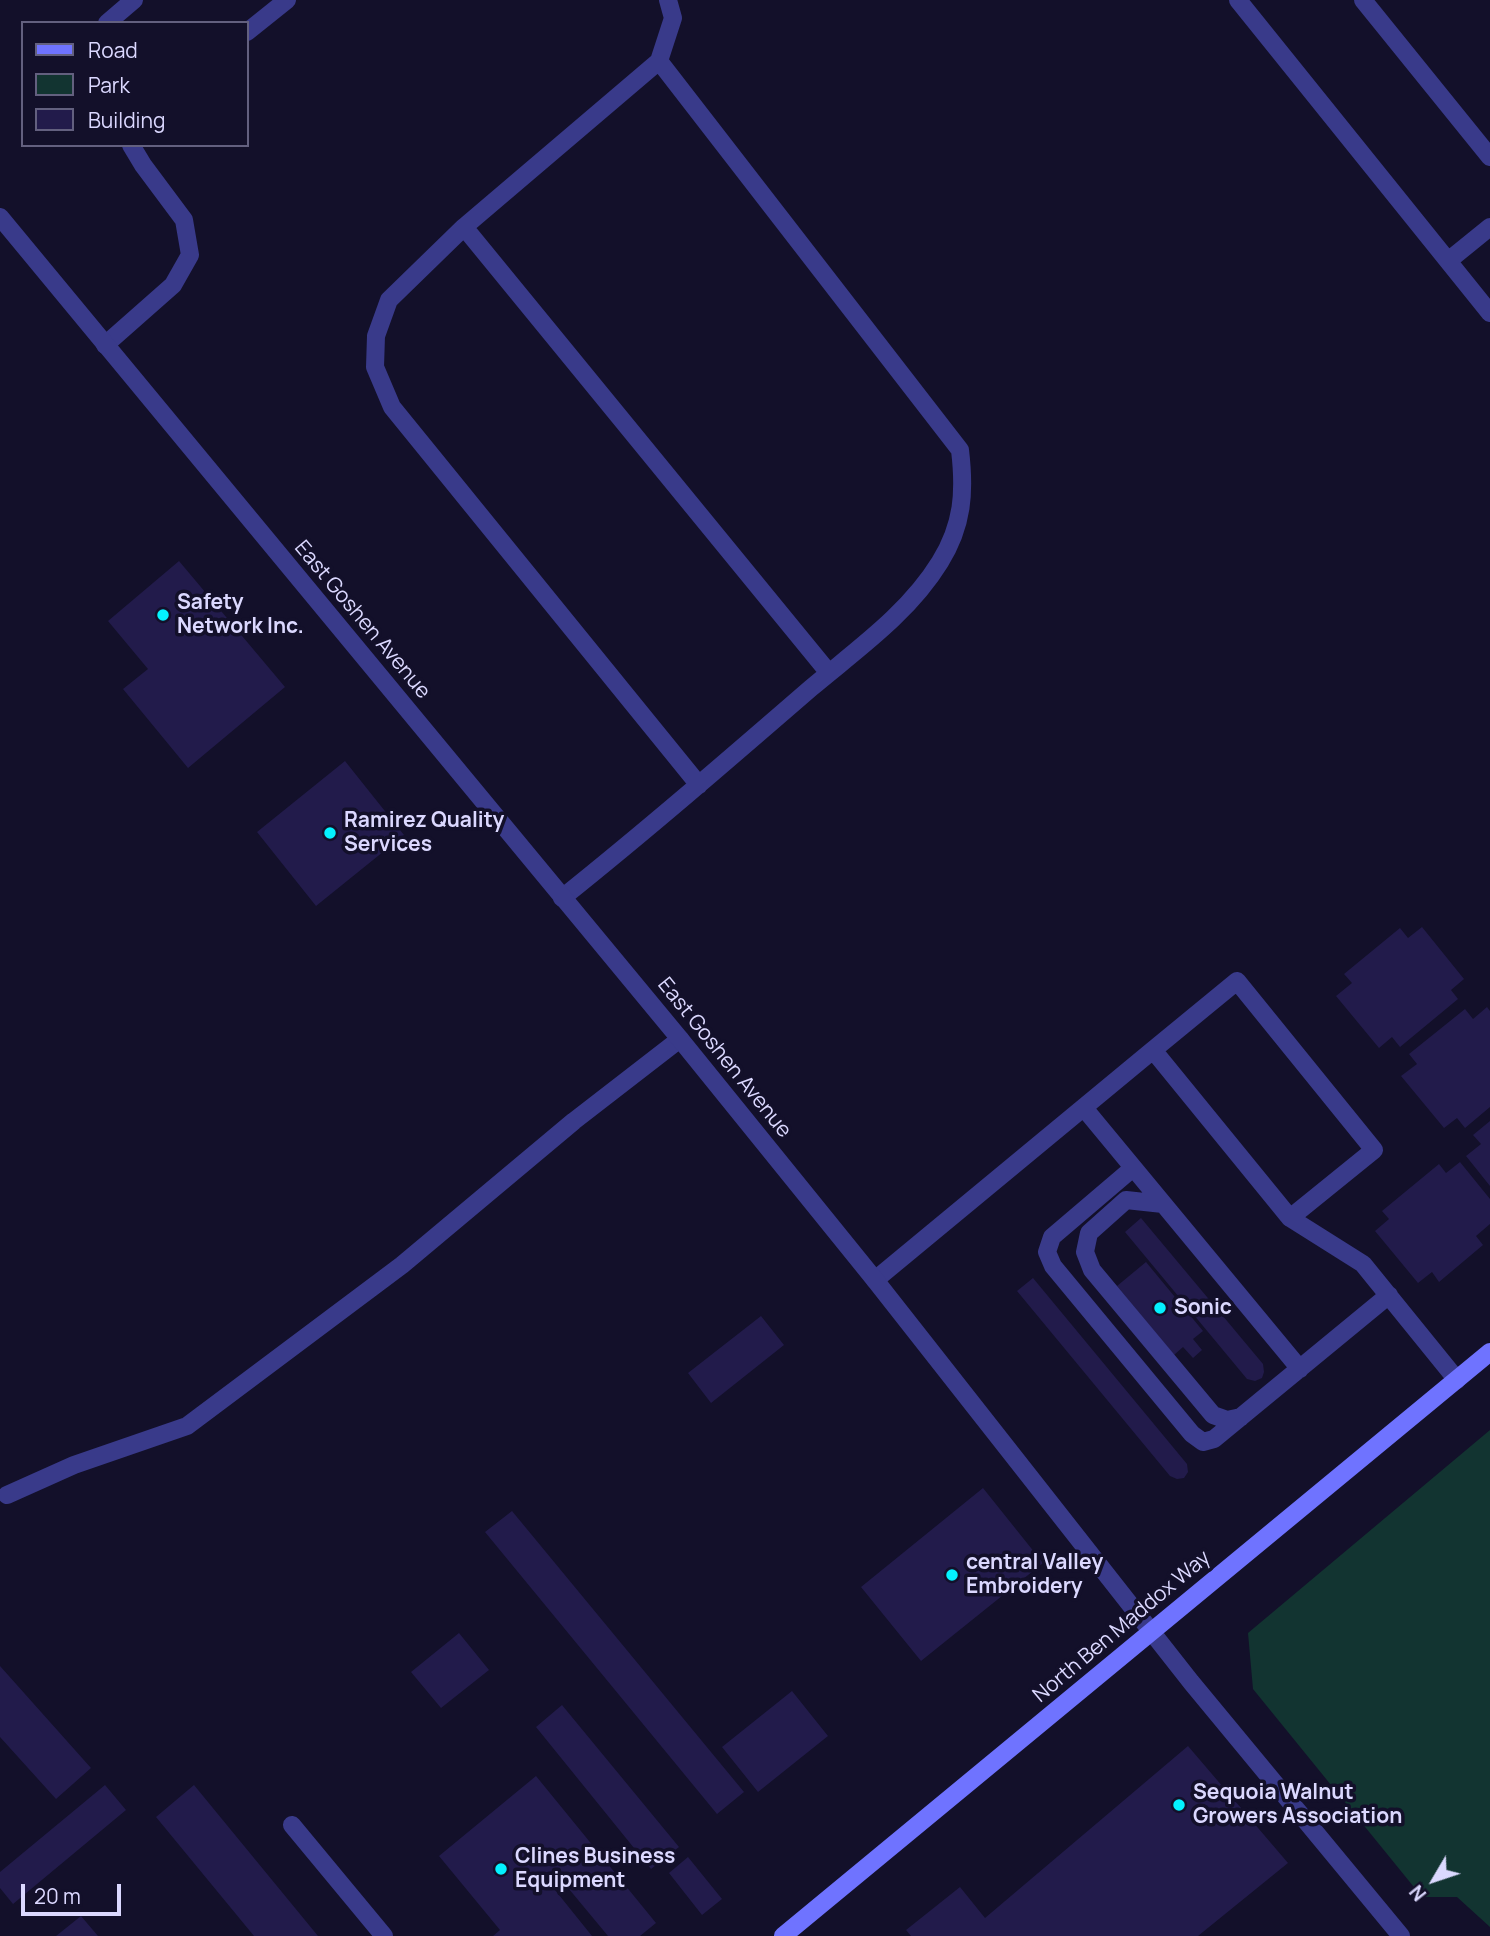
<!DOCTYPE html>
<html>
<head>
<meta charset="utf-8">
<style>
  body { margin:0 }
  #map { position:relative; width:1490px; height:1936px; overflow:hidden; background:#13102a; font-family:Manrope,sans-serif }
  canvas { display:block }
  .legend { position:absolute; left:21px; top:21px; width:228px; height:126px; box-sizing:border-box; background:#13102a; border:2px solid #63607f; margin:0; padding:9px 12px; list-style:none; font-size:21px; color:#dbd8ff }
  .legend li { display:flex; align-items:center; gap:14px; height:35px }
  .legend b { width:35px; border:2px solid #63607f }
  .north { position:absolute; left:1399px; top:1845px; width:70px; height:70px; -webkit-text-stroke:5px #13102a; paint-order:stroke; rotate:231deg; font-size:19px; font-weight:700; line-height:28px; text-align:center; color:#dbd8ff }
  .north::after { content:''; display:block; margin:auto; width:24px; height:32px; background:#dbd8ff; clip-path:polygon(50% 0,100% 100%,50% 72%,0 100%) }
  .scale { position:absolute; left:21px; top:1884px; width:100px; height:32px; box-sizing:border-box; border:4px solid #dbd8ff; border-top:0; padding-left:9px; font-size:21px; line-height:24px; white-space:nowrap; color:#dbd8ff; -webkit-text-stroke:5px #13102a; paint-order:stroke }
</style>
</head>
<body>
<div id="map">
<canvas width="1490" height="1936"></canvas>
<ul class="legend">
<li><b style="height:9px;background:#6f73ff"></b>Road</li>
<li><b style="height:19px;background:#123431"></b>Park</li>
<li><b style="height:19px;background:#221b4b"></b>Building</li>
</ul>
<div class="north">N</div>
<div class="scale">20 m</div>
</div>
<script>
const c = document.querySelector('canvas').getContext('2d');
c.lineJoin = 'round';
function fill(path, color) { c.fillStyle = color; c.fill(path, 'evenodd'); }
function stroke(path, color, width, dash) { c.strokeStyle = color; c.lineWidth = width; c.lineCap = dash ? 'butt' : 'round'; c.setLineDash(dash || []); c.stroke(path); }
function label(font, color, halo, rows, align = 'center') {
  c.font = font + ' Manrope,sans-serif'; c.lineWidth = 7; c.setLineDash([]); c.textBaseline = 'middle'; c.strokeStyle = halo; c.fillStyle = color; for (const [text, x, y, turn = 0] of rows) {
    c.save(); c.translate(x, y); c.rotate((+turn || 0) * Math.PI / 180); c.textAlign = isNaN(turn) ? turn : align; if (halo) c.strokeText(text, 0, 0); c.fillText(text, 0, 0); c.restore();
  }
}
fill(new Path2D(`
  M1490,1430v497l-33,-30h-35l-169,-208 -5,-56z`), '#123431');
fill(new Path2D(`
  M179,561l106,126 -97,81 -65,-79 25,-20 -40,-48z
  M345,761l59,74 -88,71 -59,-74z
  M1422,927l42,52 -13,11 7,9 -58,48 -8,-10 -13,11 -43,-52 16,-13 -8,-9 56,-46 8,10z
  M1487,1007l3,4v96l-25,21 -8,-10 -13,10 -43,-52 16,-12 -8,-10 56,-45 8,10z
  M1490,1121v65l-24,-30 15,-12 -8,-9z
  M1460,1162l30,37v25l-14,12 7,9 -44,37 -7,-10 -14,11 -43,-52 14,-12 -7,-8 57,-47 7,9z
  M1141,1218l122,146 1,8 -2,6 -7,3 -8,-2 -122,-147z
  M1146,1262l57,69 -10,8 9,11 -9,8 -10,-11 -9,8 -57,-69z
  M1033,1278l154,186 1,8 -4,6 -7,1 -7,-3 -153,-185z
  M761,1316l23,29 -73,58 -23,-30z
  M983,1488l60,75 -122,98 -60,-74z
  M512,1511l232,281 -27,22 -232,-282z
  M459,1633l30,37 -48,38 -30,-36z
  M0,1666l91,102 -35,31 -56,-62z
  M792,1691l36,45 -70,56 -36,-45z
  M562,1705l117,142 -28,22 -115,-142z
  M1188,1746l100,117 -90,73h-287l-5,-6 54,-43 25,31z
  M536,1776l120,147 -16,13h-32l-44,-53 -9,7 37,46h-99l7,-6 -61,-74z
  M105,1785l21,25 -113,94 -13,-16v-16z
  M194,1785l124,151h-64l-98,-119z
  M688,1857l34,42 -20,16 -33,-42z
  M81,1916l17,20h-42z`), '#221b4b');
stroke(new Path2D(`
  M668,0l5,18 -14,43 -195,166 -75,73 -13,36 -1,31 17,40 307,378
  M1238,0l252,313
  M1363,0l127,157
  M107,23l27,-23
  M247,32l40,-32
  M464,227l365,446
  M1448,261l42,-34
  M105,345l68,-60 17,-30 -6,-35 -41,-55 -12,-20
  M562,898c85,-68 167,-139 249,-210 45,-38 97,-74 129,-126 23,-37 25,-70 20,-112l-301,-389
  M1153,1050l84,-69 137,169 -84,68
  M1084,1108l216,261
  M1133,1168l-81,69 -5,15 6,14 139,168 11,8 11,-3 175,-144
  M1163,1204l-37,-4 -37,33 -4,19 7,18 121,145 14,5 14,-3
  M875,1280l278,-230 137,168 73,46 94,116
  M7,1495l67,-30 113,-39 215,-161 172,-144 106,-82
  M292,1825l92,111`), '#393a8a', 18);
stroke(new Path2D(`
  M0,217l680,822 195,241 316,402 210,254`), '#393a8a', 18);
stroke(new Path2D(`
  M783,1936l707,-584`), '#6f73ff', 18);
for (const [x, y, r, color] of [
  [163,615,7,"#04f2ff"],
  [330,833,7,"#04f2ff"],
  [1160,1308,7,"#04f2ff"],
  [952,1575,7,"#04f2ff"],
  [1179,1805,7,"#04f2ff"],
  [501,1869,7,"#04f2ff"]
]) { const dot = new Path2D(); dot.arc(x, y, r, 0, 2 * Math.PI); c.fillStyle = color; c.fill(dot); stroke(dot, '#13102a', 2.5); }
label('bold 21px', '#dbd8ff', '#13102a', [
  ["Safety",177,603],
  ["Network Inc.",177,627],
  ["Ramirez Quality",344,821],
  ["Services",344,845],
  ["Sonic",1174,1308],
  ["central Valley",966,1563],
  ["Embroidery",966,1587],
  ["Sequoia Walnut",1193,1793],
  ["Growers Association",1193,1817],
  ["Clines Business",515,1857],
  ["Equipment",515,1881]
], 'left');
label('21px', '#dbd8ff', '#13102a', [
  ["East Goshen Avenue",362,620,50],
  ["East Goshen Avenue",724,1058,51],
  ["North Ben Maddox Way",1122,1627,-40]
]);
</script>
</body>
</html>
